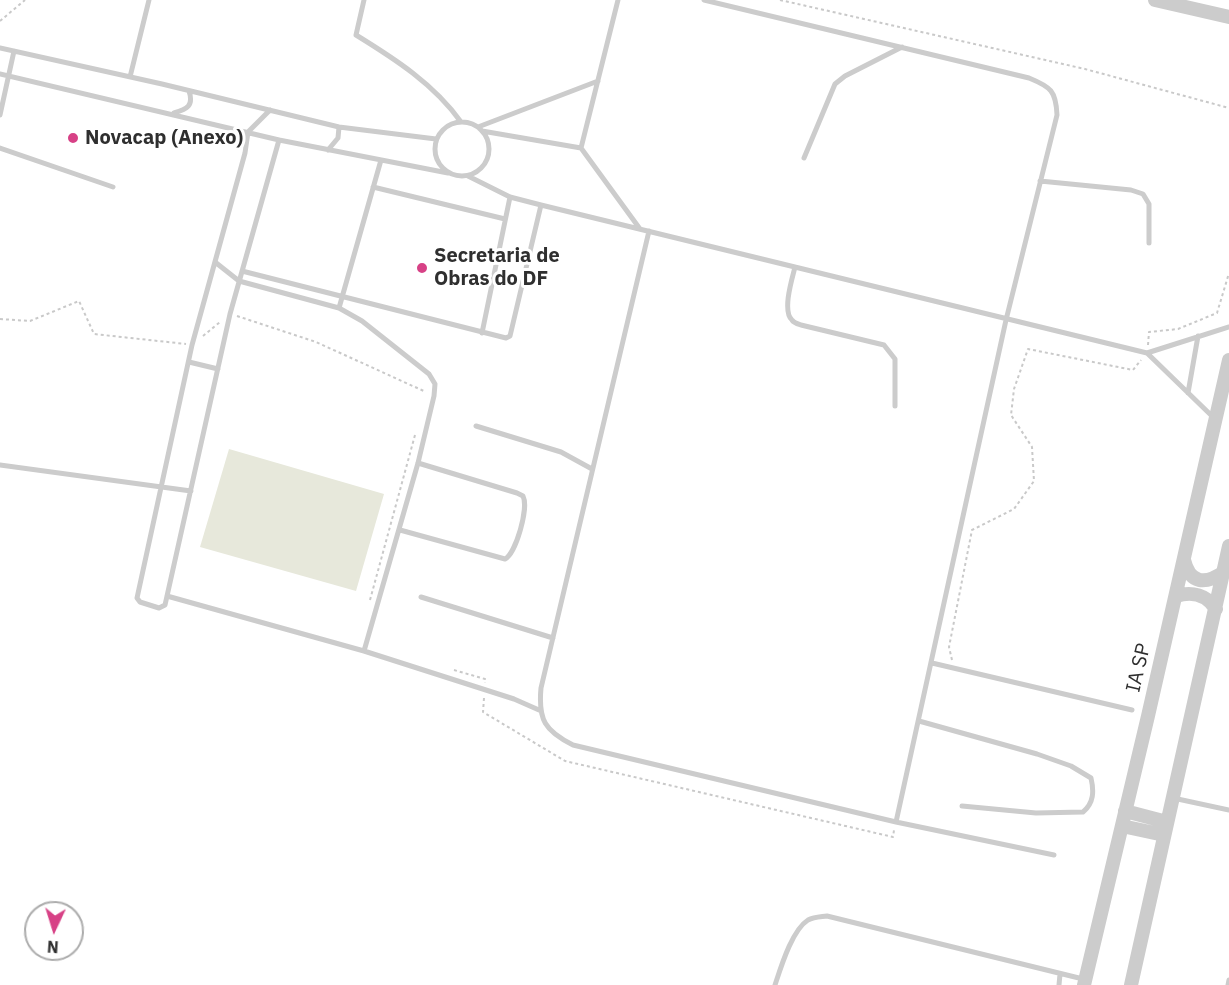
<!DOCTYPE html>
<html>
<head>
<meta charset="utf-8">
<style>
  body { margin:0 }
  #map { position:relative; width:1229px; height:985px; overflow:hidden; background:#fff; font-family:"IBM Plex Sans",sans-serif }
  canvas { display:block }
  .north { position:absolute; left:24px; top:901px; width:60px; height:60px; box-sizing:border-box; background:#fff; border:2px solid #acacac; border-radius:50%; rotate:184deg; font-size:16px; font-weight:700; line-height:24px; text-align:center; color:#2f2f2f }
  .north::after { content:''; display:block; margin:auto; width:21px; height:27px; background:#d74186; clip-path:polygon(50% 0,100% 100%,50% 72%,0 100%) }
</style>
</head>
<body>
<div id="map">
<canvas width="1229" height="985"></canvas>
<div class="north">N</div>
</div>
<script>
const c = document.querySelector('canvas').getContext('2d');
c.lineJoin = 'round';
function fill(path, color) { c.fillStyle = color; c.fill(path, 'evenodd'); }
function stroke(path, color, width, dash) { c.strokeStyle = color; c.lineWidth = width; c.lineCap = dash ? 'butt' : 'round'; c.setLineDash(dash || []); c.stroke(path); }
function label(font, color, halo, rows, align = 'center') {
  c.font = font + ' "IBM Plex Sans",sans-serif'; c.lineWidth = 6; c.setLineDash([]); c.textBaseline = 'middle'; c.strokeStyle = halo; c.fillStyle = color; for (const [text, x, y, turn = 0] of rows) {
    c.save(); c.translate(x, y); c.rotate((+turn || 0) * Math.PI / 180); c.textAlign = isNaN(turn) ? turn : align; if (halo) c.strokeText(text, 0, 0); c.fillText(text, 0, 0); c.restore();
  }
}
fill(new Path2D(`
  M229,449l155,45 -28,97 -156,-44z`), '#e7e8db');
stroke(new Path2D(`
  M780,0l305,69 144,39
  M0,21l25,-21
  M237,316l79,26 110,50
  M0,319l30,2 49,-20 15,33 92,10
  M203,336l17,-14
  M1148,345l1,-13 29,-3 39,-16 12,-40
  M370,600l45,-165
  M952,660l-3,-13 23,-117 42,-21 20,-28 -2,-34 -21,-32 3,-26 14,-40 105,21 8,-10
  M454,670l31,9v4
  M484,698l-1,14 82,49 328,76 1,-7`), '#c9c9c9', 2, [3, 3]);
stroke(new Path2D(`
  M364,0l-8,35c39,24 78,49 105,87
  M0,48l162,36 177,43 97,12
  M0,74l279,66 169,33
  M130,77l19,-77
  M270,110l-22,22 -3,21 -53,192 -55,253 3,4 19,6 6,-3 65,-291 49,-174
  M174,113c13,-4 20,-7 15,-22
  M0,115l14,-64
  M435 149a27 27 0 1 1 54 0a27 27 0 1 1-54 0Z
  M478,127l120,-46
  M482,131l99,17 59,81
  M0,148l113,39
  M581,148l37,-148
  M328,150l10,-12 1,-11
  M804,158l31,-74 10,-8 57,-29
  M468,176l42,21 31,8 606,148 67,65
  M1040,181l91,9 12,4 6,10v39
  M373,187l132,32
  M649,231l-108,457c-3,32 4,43 32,57l323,77 110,-502 51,-205c-1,-24 -6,-28 -28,-37l-325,-78
  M215,262l24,19 100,27
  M795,267c-3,12 -13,44 -3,53 2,3 6,4 9,5l83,20 11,14v47
  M242,271l264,67 4,-2 31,-131
  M482,333l28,-136
  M1147,353l82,-26
  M189,362l29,7
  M1188,393l10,-57
  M476,426l85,26 31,17
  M0,465l191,26
  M400,530l105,29c11,-6 24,-51 18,-63l-6,-3 -99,-30
  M167,596l197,55 150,48 25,11
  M421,597l132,41
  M364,651l54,-188 16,-67 1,-12 -6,-10 -67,-53 -23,-13 42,-148
  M932,663l200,47
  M919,721l118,33 34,12 20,12c3,13 3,25 -8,34l-47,1 -74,-7
  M1173,798l56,12
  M896,822l158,33
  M775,985c6,-18 17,-55 33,-65 6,-3 12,-3 19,-4l256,63
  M1059,985l1,-11
  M1228,985l1,-5`), '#ccc', 5);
stroke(new Path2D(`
  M1155,0l74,17
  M1184,560c6,24 21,25 40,12
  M1176,596c16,-5 31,-1 40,13
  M1125,811l42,11
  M1122,826l42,9
  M1084,985l64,-269 81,-356
  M1131,985l98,-439`), '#ccc', 14);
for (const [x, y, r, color] of [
  [73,138,6,"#d74186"],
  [422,268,6,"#d74186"]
]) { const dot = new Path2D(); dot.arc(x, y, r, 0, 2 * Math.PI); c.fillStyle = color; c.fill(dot); stroke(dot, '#fff', 2); }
label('bold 20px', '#2f2f2f', '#fff', [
  ["Novacap (Anexo)",85,138],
  ["Secretaria de",434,256],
  ["Obras do DF",434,279]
], 'left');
label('20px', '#2f2f2f', '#fff', [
  ["IA SP",1139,668,-77]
]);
</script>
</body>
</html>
